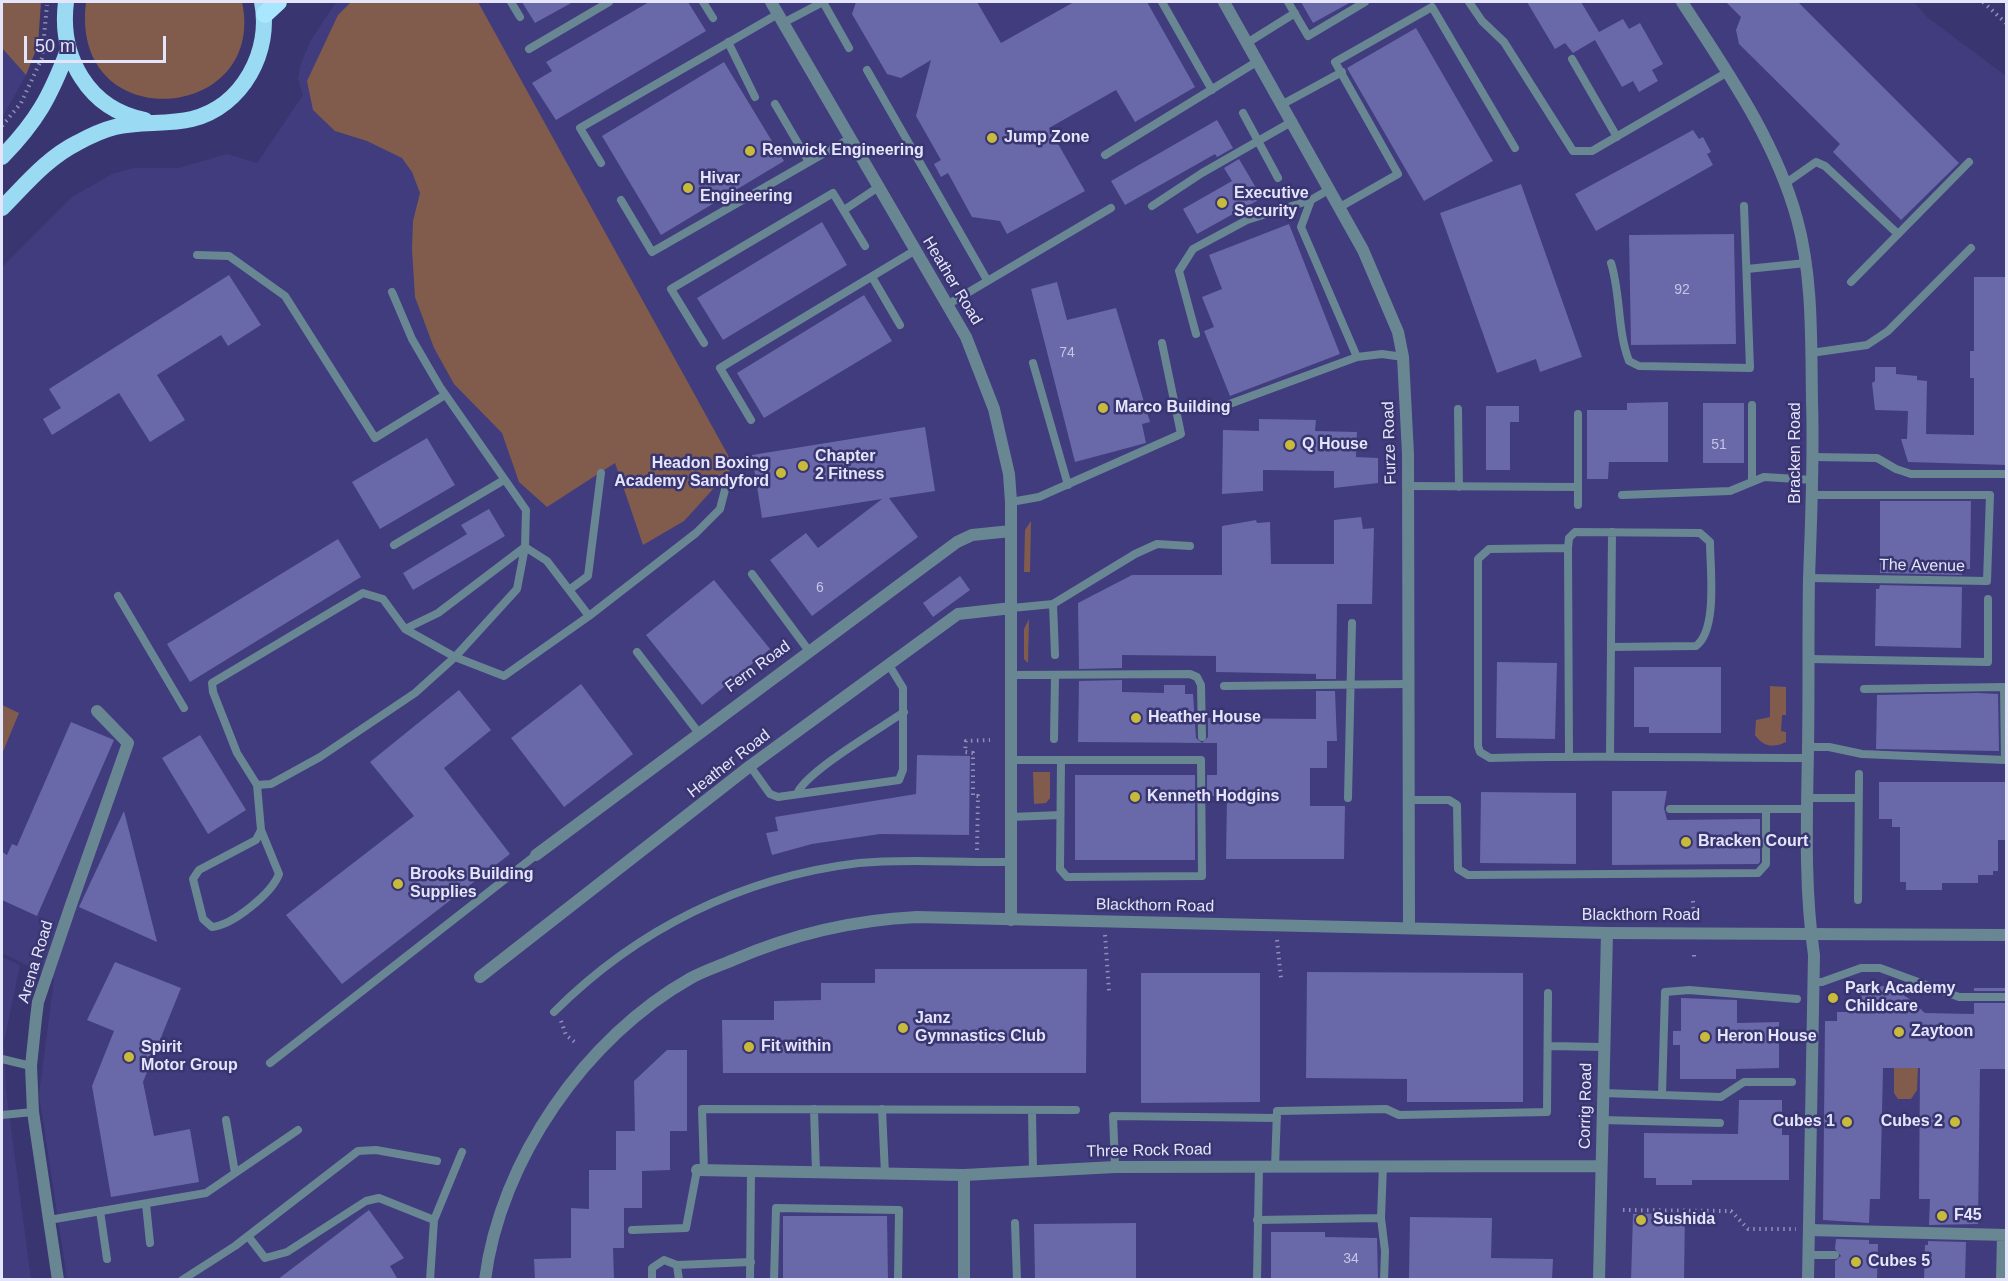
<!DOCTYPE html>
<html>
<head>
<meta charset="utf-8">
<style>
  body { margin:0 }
  #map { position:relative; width:2008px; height:1281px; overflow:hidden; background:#393570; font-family:Helvetica,sans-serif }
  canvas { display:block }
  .frame { position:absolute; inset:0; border:3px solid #e4e5fb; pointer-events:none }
  .scale { position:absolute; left:24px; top:36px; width:142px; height:27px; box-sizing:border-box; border:3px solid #e4e5fb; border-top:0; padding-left:8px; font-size:18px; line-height:21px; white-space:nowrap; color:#e4e5fb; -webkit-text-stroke:4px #393570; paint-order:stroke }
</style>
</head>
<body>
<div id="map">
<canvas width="2008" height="1281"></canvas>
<div class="frame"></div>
<div class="scale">50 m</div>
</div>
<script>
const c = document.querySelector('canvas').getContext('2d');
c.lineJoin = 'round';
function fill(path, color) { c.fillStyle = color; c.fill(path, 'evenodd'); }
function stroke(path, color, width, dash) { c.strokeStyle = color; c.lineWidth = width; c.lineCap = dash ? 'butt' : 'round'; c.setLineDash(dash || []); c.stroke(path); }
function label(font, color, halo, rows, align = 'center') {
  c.font = font + ' Helvetica,sans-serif'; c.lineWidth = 5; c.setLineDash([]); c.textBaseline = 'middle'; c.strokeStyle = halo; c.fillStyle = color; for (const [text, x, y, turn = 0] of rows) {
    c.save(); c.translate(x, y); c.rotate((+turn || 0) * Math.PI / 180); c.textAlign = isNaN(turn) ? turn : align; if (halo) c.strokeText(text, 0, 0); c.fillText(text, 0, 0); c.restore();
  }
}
fill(new Path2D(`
  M336,2h1578l13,15 79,59v1203h-1939l-28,-185 15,-115 -52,-26v-686l70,-70 40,-23 21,-6h46l48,-14 30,9 46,-68 -5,-16 3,-16 10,-23z
  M2,48l24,27 -24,43z
  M2,957l18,8 -16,77 2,48 25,189h-29z`), '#403c7e');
fill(new Path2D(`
  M2,2h39l-3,43 -12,30 -24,-27z
  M86,2h156c26,121 -173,137 -156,0z
  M351,2h127l256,464 -50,55 -41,24 -28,-82 -68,44 -28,-25 -17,-49 -48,-49 -20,-36 -19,-51 -3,-48 1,-28 7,-28 -8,-21 -10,-14 -35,-17 -32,-10 -22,-21 -6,-29 31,-66z
  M1031,521l-1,51h-6l1,-42z
  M1029,619l-1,44 -4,-4v-30z
  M1770,686l16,1v28h-4l-1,16 5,1v10c-12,6 -23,5 -31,-7l1,-15 14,-3z
  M2,705l17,8 -17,41z
  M1033,772h17v26l-4,5 -12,1z
  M1894,1066l24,1 -1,23 -6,9h-13l-4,-6z`), '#815c4d');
fill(new Path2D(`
  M522,2h51l-38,21z
  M649,2h39l18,29 -150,89 -24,-37 20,-12 -6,-9z
  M856,2h121l24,41 73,-41h73l48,85 -60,35 -19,-32 -67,38 36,63 -78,43 -7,-13 -28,-4 -24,-44 -7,4 -7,-13 7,-4 -25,-44 15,-56 -30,18 -14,-4 -35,-60z
  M1301,2h50l-38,21z
  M1527,2h54l18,30 24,-13 6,10 11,-6 23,41 -11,6 6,11 -19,11 -6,-11 -11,6 -27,-47 -22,13 -8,-10 -10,6z
  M1726,2h72l161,161 -58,57 -68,-68 7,-8 -101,-100 -3,-14 5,-13z
  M1416,28l77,133 -69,40 -77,-133z
  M724,62l60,99 -123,74 -59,-99z
  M1217,120l16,28 -16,9 -2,-3 -90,51 -14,-24z
  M1693,130l6,9 4,-2 8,15 -4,2 6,11 -117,66 -21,-37z
  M1239,159l23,39 -65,36 -14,-25 49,-28 -8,-13z
  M1521,184l61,173 -42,15 -4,-13 -39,14 -57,-160z
  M822,222l25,43 -124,75 -26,-42z
  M1289,224l51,130 -110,42 -26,-65 10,-4 -12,-30 20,-8 -13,-34z
  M1734,234l2,110 -105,1 -2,-110z
  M229,275l32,50 -33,21 -7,-11 -64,40 28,45 -35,22 -31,-49 -67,42 -9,-16 18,-11 -12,-19z
  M1974,277h33v188l-99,-3 -7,-23h6l1,-28 -33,-1 -3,-27 3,-2v-14h21v7l21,2v4l10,1 -1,53 48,1v-57h-4v-27h4z
  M1057,282l10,38 49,-12 34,114 -8,2 4,19 -71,19 -44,-173z
  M864,295l28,46 -128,77 -27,-45z
  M1668,402v60h-59l-1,17h-21v-69h40v-7z
  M1703,403h41v60h-41z
  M1486,406h33v16h-9v48h-24z
  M1259,419l57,1 -1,11 42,1 -1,25 22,1v25l-44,5v-17l-71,-1v21l-41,3 1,-64 36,1z
  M925,427l10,64 -46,7 29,39 -106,79 -42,-56 36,-27 12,15 64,-49 -120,19 -10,-63z
  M427,438l28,47 -75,44 -28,-47z
  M1880,501h91l-1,68h-8v6l-82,-2z
  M489,509l16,27 -92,54 -10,-17 64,-39 -6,-9z
  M1361,517l2,12 11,-1 -2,76h-35l-1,75h-20v-5l-100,-2v-16l-94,-1v13l-43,1 -1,-66 54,-28h90v-49l34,-6 1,3 13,-1 1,42h63v-44z
  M338,539l23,38 -171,105 -23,-38z
  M960,576l10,14 -37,27 -10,-14z
  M714,580l56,69 -68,56 -56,-70z
  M1880,585l82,2 -1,61 -86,-2 1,-57h3z
  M1497,662l60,1 -2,76 -59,-1z
  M1634,667h87v66h-72v-6h-15z
  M1122,680v12l42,1v-8h21v9h8l3,44 6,5 6,-6v-19l108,1v-28h19l2,50h-10v27h-17v38h35l-1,53h-118l1,-63h-20v-21h10v-32l-139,-1 1,-61z
  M581,684l52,70 -69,53 -53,-69z
  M459,690l32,40 -47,38 66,86 -168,130 -56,-69 128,-99 -44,-54z
  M1978,693l20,1 1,57 -123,-2 1,-54z
  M71,722l43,18 -77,176 -35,-16v-48l5,3 5,-11 5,2z
  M200,735l46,75 -38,24 -46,-76z
  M917,755l53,1 -1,79 -89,-1 -68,10 -40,11 -6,-22 12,-2 -3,-14 141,-23z
  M1075,775h120v85h-120z
  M1879,782h126v58h-7v31h-5v4h-15v8h-36v7h-36v-8h-6v-55h-8v-8h-13z
  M1612,791h55l-3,17 3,12 93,-1v43l-2,2 -146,1z
  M1481,792l95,1v71l-96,-1z
  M124,811l33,131 -78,-35z
  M115,962l66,26 -38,94 11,54 36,-7 9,53 -88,15 -19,-111 22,-55 -27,-11z
  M875,969h212l-1,104h-363l-1,-53h52v-19l47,-1v-17h54z
  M1307,972l216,1v129h-116v-23l-101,-1z
  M1141,973h119v129l-119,1z
  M1876,985l14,2 18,11 17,15 49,1v-11h33v66h-27l-2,155 -49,1 1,-26h-11l1,-131h-37l-3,131h-10l-1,24 -46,-3 2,-199h12v-9h21l4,-18z
  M1974,988h33v3h-33z
  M1681,998l56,2v23l42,-1v46l-43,1v10h-56v-34h-7v-14h8z
  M667,1050h20v81h-17v39l-28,1v37h-18v40h-11l1,32h-79l-1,-21 37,-1v-50l18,1v-39h27v-39h19l-1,-50z
  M1739,1100h43v35h7v45h-97v5h-36v-7h-12v-45l94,1z
  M369,1210l35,48 -14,8 8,14h-121z
  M1685,1213l-1,67h-53l2,-66z
  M783,1216h104l1,64h-105z
  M1410,1217l82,1 -1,40 62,1 -1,21 -143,-2z
  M1136,1223v57h-101l-1,-56z
  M1271,1232h54v5l52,1 1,42h-107z
  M1836,1239l33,1v4h9l-1,36h-42v-19l6,-5 -6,-7z
  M1928,1241l38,1 -1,38h-41l1,-35h3z`), '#6968a8');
stroke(new Path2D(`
  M1983,2l23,21
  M2,126l19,-23 21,-45 5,-53
  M977,850l1,-54h-5v-43l-8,-1 1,-11 24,-1
  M1693,901l1,15
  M1105,935l4,56
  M1277,940l4,38
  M1694,955v2
  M561,1021l5,14 10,8
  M1623,1210l108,1 17,18h48`), '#918fb7', 4, [1.5, 4.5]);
stroke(new Path2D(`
  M511,2l9,15
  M703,2l10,16
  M823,2l26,46
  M1162,2l50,88
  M1288,2l20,34 57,-34
  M1469,2l13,19 22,21 69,109h19l134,-78
  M783,23l40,-21
  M728,42l27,55
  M1247,43l48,-30
  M529,49l80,-47
  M1572,59l45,78
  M867,70l120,210
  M775,104l34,58
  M1283,104l59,-32
  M1243,113l35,65
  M1105,155l153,-94
  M601,163l-21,-35 198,-114
  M1786,183l30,-21 9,4 73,68
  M1330,189l-19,11 -10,27 56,130
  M621,200l31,52 197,-113
  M1152,206l50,-33 91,-52
  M1340,207l58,-33 -63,-112 97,-55 83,141
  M844,210l33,-22
  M197,255l32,1 56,40 90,142 70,-43
  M1611,263c10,32 6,67 18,98l10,5 111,2 -6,-162
  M1747,269l59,-6
  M872,277l28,48
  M1851,282l118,-120
  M392,292l20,47 28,48 86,123 -1,37 -8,42 -62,68 -40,36 -95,64 -49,27 -14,1 -20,-32 -24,-61 -1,-9 151,-90 20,6 22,30 33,-16 87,-66 22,14 42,55 -85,60 -49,-19 -50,-28
  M947,305l164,-97
  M1196,334l-17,-63 14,-22 54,-29 64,-20
  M704,343l-33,-54 162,-96 32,53
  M1811,353l56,-8 21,-14 83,-83
  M1033,363l35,122
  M1216,409l141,-52 25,-3 21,3
  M1458,409l1,78
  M1578,414v91
  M751,420l-31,-52 194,-117
  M1813,457l64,1 19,11 15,5h95
  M1752,481v-76
  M1408,486l170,1
  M1622,495l108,-4 34,-14 50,3
  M1011,502l28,-5 142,-63 -19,-91
  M394,545l110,-65
  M1568,548l1,-10 6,-6 125,1 10,9c0,25 8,88 -14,104l-85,1
  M752,574l57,77
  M1809,578l178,3 3,-86h-176
  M569,590l19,-14 13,-103
  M118,596l66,112
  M1053,604l2,51
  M1012,608l41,-4 82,-50 22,-10 33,2
  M589,616l107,-83 24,-24 7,-27
  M637,652l61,80
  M1809,659l179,3v-63
  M1012,675l178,-1 7,3 4,8 1,52
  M1224,686l183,-2
  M1054,739l1,-63
  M1808,747h21l33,7 143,6 -1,-73 -140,2
  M1569,756l-1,-208 -79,1 -11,10v187l2,6 10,6c106,-3 212,0 318,0
  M1610,756l2,-224
  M1011,760h190l1,116 -135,1 -7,-8 1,-109
  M750,766l20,28 8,3 121,-17 4,-10v-82l-14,-23
  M257,785l4,45 18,44c-7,19 -46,51 -67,53l-9,-8 -10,-40 6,-9 57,-30 5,-10
  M797,794c8,-22 84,-66 107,-82
  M1348,798l4,-175
  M1807,798h52
  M1407,800h42l8,5 1,64 10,6 290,-2 8,-9v-54
  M1670,809h138
  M1011,817l49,-2
  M1858,900l1,-126
  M1814,982h8l39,-14h19l79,29h47
  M554,1012c83,-83 188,-135 305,-149 49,-5 101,0 150,-1
  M1549,1046l55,1
  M2,1059l29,7
  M270,1063l266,-208
  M1603,1093l118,4 23,-15h48
  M1662,1095l3,-103 24,-2 108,9
  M814,1109l2,63
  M882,1109l3,65
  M1032,1110l1,61
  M2,1115l31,-3
  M226,1120l9,53
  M1602,1120l118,3
  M1383,1165l-2,53 4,33 -1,29
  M1115,1167l-2,-51 164,2
  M1275,1167l2,-56 109,-2 13,6 148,-3 1,-119
  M704,1170l-2,-61 374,1
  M146,1204l4,39
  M100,1211l7,48
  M49,1220l157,-27 92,-63
  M1257,1220l124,-2
  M1015,1223l2,57
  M632,1230l54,-2 11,-58
  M248,1236l17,22 22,-6 79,-51 13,-3 55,22
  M1808,1255h27
  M677,1265l2,15
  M182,1280l53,-34 123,-95 18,-1 61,11
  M430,1280l4,-60 28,-68
  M652,1280v-12l12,-8 13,5 74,-3
  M750,1280l1,-109
  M774,1280l2,-72 123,2 -1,70
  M1257,1280l2,-113`), '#688793', 8);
stroke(new Path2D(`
  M1809,1230l197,5
  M2002,1280l1,-45`), '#688793', 12);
stroke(new Path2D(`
  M771,2l195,335 28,72 15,65 2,28v418
  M1224,2l139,248 35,82 5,25 5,97 1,473
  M1682,2c44,68 93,137 115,217 16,58 14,123 15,182 2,60 -1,119 -3,178 -1,56 0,112 -1,169 -1,68 -4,139 6,207l-6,325
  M536,855l421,-313 15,-7 39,-4
  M480,977l270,-211 208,-152 54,-6
  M697,1170l267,5 151,-8 486,-1
  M58,1280l-25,-168 -2,-46 5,-48 2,-16 34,-100 56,-159 -31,-32
  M964,1280v-105
  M1599,1280l8,-347`), '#688793', 12);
stroke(new Path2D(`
  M485,1280c15,-120 101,-243 206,-302 13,-7 28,-12 42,-18 60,-26 119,-40 184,-43l690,16 399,2`), '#688793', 12);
stroke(new Path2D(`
  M66,2c-7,55 22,107 79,118
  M2,157c35,-36 48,-60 66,-107
  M2,208c23,-23 45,-50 75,-65 11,-6 26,-13 38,-16 25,-6 52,-2 77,-8 51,-13 80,-68 70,-117`), '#9adaf2', 16);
stroke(new Path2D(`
  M265,14l13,-12`), '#a9e7ff', 18);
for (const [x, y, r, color] of [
  [992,138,6,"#c8bb3b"],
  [750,151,6,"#c8bb3b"],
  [688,188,6,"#c8bb3b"],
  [1222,203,6,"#c8bb3b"],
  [1103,408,6,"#c8bb3b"],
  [1290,445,6,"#c8bb3b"],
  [803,466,6,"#c8bb3b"],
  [781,473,6,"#c8bb3b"],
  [1136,718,6,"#c8bb3b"],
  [1135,797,6,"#c8bb3b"],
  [1686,842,6,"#c8bb3b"],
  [398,884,6,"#c8bb3b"],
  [1833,998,6,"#c8bb3b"],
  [903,1028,6,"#c8bb3b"],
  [1899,1032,6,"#c8bb3b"],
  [1705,1037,6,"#c8bb3b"],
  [749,1047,6,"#c8bb3b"],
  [129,1057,6,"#c8bb3b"],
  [1847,1122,6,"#c8bb3b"],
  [1955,1122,6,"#c8bb3b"],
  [1942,1216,6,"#c8bb3b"],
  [1641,1220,6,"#c8bb3b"],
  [1856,1262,6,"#c8bb3b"]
]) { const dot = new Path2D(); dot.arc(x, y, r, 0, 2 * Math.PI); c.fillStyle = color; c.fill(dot); stroke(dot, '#393570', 2); }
label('14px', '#c5c6e6', null, [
  ["92",1682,290],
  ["74",1067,353],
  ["51",1719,445],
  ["6",820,588],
  ["34",1351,1259]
]);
label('bold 16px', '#e4e5fb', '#393570', [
  ["Jump Zone",1004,138],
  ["Renwick Engineering",762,151],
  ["Hivar",700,179],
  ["Engineering",700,197],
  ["Executive",1234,194],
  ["Security",1234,212],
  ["Marco Building",1115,408],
  ["Q House",1302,445],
  ["Chapter",815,457],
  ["2 Fitness",815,475],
  ["Headon Boxing",769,464,"right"],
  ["Academy Sandyford",769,482,"right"],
  ["Heather House",1148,718],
  ["Kenneth Hodgins",1147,797],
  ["Bracken Court",1698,842],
  ["Brooks Building",410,875],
  ["Supplies",410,893],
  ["Park Academy",1845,989],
  ["Childcare",1845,1007],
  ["Janz",915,1019],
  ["Gymnastics Club",915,1037],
  ["Zaytoon",1911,1032],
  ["Heron House",1717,1037],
  ["Fit within",761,1047],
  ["Spirit",141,1048],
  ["Motor Group",141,1066],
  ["Cubes 1",1835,1122,"right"],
  ["Cubes 2",1943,1122,"right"],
  ["F45",1954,1216],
  ["Sushida",1653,1220],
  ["Cubes 5",1868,1262]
], 'left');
label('16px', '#e4e5fb', '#393570', [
  ["Heather Road",952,281,59],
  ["Furze Road",1390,443,-92],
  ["Bracken Road",1796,453,-90],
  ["The Avenue",1922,566,1],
  ["Fern Road",758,667,-36],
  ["Heather Road",729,764,-38],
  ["Blackthorn Road",1155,906,1],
  ["Blackthorn Road",1641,916],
  ["Arena Road",36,962,-73],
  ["Corrig Road",1586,1106,-89],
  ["Three Rock Road",1149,1151,-1]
]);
</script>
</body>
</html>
